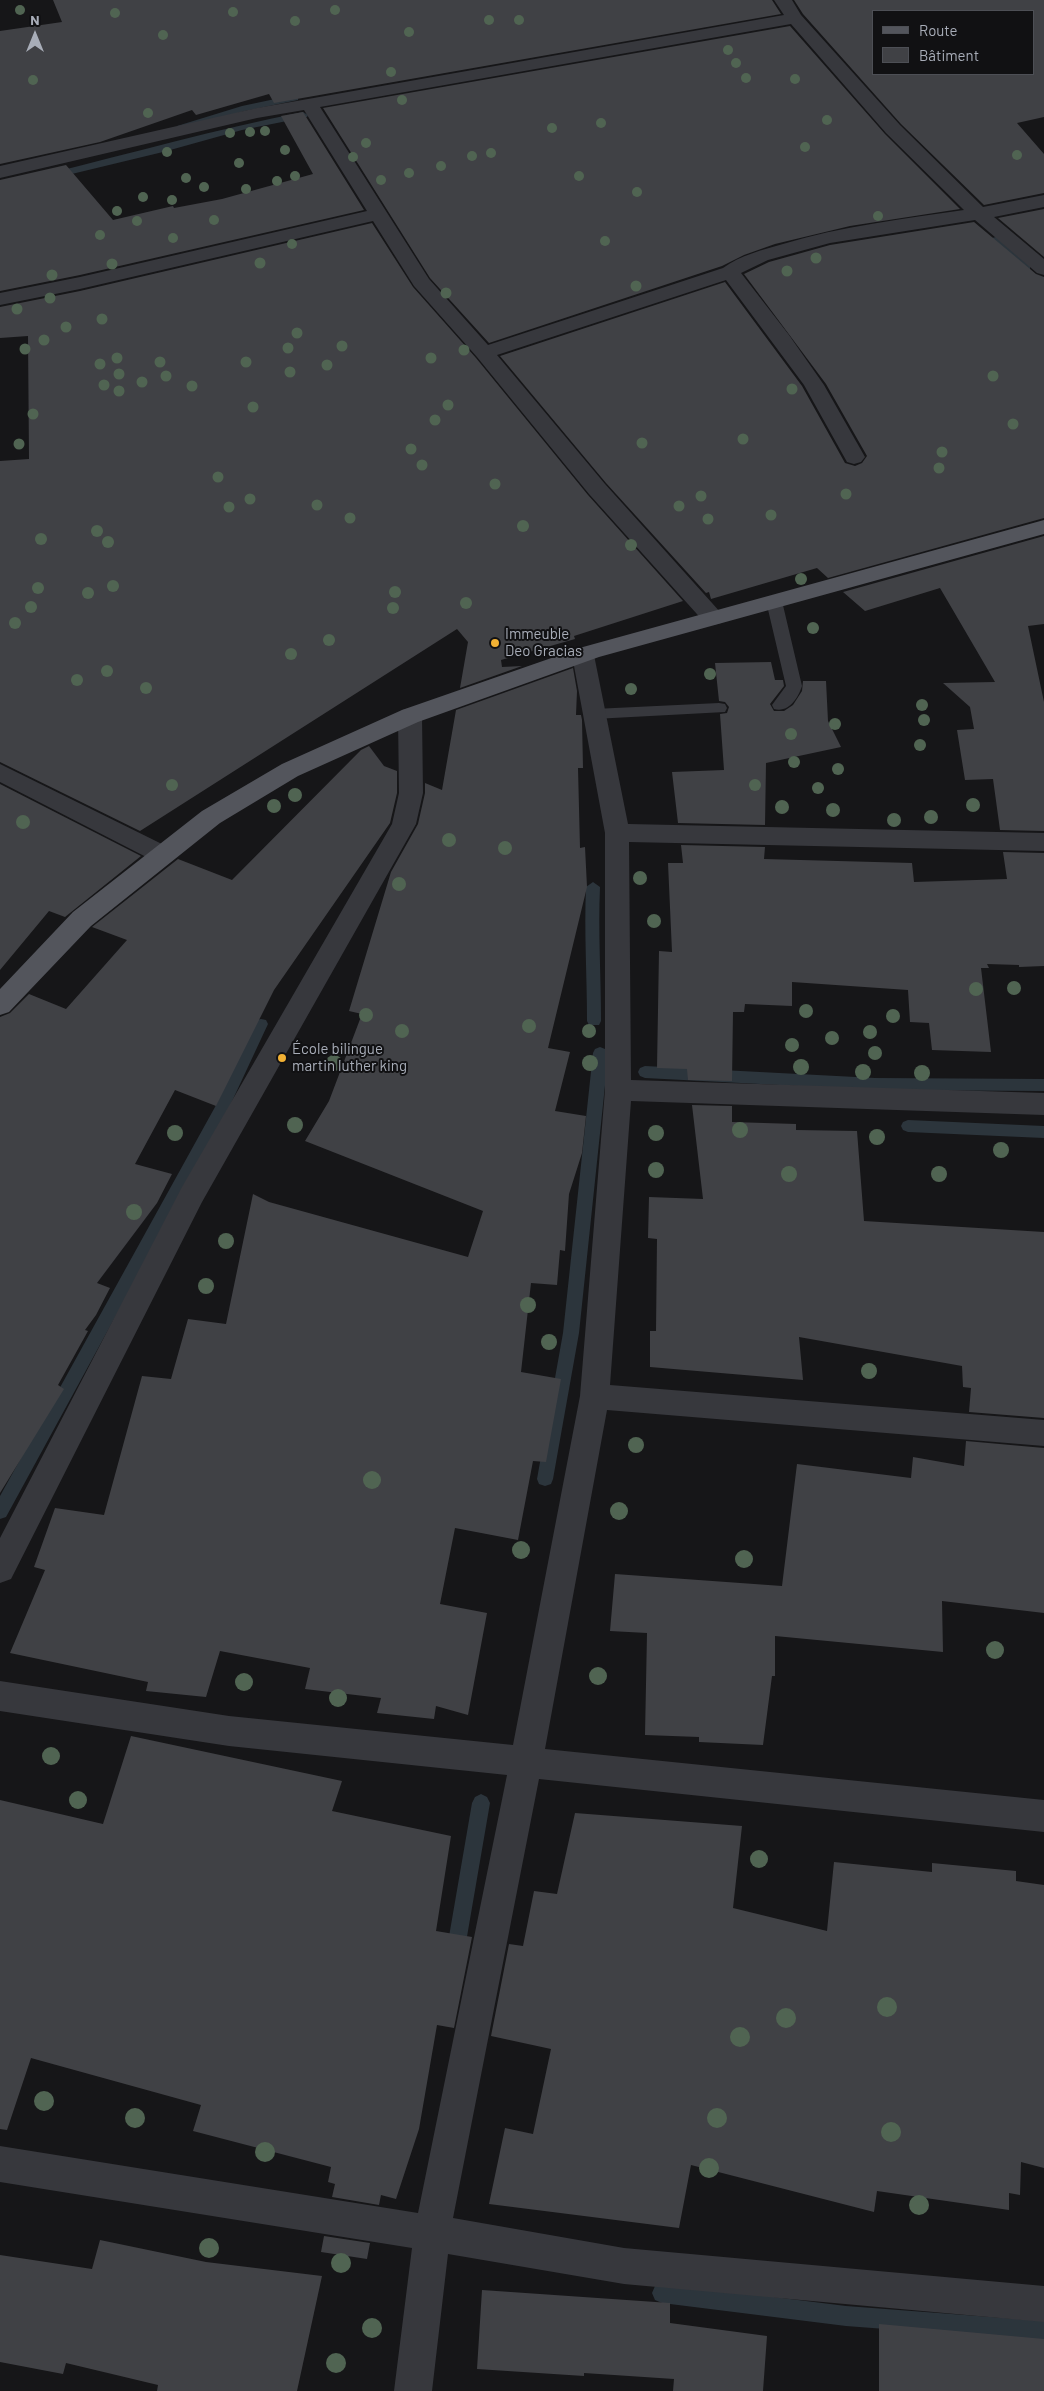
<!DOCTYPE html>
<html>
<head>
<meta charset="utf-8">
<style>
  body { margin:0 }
  #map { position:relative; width:1044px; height:2391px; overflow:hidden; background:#161618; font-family:Barlow,sans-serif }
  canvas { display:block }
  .legend { position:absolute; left:872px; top:10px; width:162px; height:65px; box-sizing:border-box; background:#111113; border:1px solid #4d4f55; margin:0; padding:6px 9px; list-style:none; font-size:15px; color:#a8adb8 }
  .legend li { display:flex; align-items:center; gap:10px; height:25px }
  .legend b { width:25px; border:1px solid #4d4f55 }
  .north { position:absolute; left:10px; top:10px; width:50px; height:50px; -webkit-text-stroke:4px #111113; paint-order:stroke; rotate:0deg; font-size:14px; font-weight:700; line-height:20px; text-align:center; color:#a8adb8 }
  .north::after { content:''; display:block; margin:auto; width:18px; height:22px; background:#a8adb8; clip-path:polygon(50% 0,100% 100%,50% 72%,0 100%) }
</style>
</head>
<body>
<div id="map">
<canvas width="1044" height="2391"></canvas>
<ul class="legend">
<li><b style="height:6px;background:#53555c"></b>Route</li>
<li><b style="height:14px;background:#404145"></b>Bâtiment</li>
</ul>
<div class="north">N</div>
</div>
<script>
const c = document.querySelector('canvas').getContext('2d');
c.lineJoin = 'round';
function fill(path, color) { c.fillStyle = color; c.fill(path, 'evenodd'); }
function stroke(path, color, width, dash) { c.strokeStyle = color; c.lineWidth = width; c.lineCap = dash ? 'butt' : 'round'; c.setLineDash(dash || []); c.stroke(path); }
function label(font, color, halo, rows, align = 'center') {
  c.font = font + ' Barlow,sans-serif'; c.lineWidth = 4; c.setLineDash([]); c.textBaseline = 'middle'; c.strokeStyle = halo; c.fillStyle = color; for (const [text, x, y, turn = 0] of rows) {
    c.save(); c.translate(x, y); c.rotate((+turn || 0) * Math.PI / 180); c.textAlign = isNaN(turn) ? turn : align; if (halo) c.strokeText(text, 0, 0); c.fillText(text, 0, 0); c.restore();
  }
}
fill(new Path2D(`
  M294,95l4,1v4l-53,11 -63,18 -5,-3 65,-20z
  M303,112l5,3 -1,2 -65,13 -79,22 -112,27 -5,-3 1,-2c85,-21 170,-45 256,-62z
  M996,237l34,28v4h-8l-30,-27v-4z
  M593,882l7,5c-2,45 1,89 1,134l-2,4h-10l-2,-4c0,-45 -3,-89 -1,-134z
  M261,1019l5,1 2,4 -41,88 -221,405 -6,2v-23l215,-389 41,-87z
  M600,1047l5,2 2,4 -1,23 -27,257 -26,146 -2,5 -6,2 -6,-2 -2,-5 26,-146 30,-280 2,-4z
  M645,1066l230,12 169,1v12l-169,-1 -230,-12 -5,-2 -2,-4 2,-4z
  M908,1120l136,6v12l-136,-6 -5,-2 -2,-4 2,-4z
  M481,1794l6,3 3,6 -26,151 -2,7 -7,2 -7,-2 -2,-7 26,-151 3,-6z
  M662,2283l184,23 198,15v20l-198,-15 -184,-23 -7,-3 -3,-7 3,-7z`), '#2c353c');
fill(new Path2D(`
  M53,0h719l9,14 -507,89 -5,-9 -73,21 -4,-5 -92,32 -100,22v-133l62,-9z
  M794,0h250v117l-27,6 27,31v39l-60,12 -83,-81 -98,-110zM873,11h160v63h-160z
  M790,26l95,108 75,75 -110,17 -75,18 -31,11 -22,11 -233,77 -59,-65 -107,-170z
  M303,112l61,98 -284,65 -80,16v-111l66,-15 47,55 60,-14 1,2 48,-9 91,-25 -32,-58z
  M1044,209v48l-46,-39z
  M974,222l62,52 8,3v241l-216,60 -11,-10 -106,31 -2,-7 -3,1 -100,-110 -106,-127 225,-74 77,104 43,77 10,3 7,-3 5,-7 -41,-72 -82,-110 25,-12 61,-17z
  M372,223l41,64 63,71 112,137 95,106 -109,35 1,3 -74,21 1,7 20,-1 -62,22 8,-46 -11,-13 -317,202 -140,-69v-301l29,-2 -1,-123 -28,2v-31l80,-16z
  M1044,536v88l-16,2 16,76v129l-44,-1 -7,-51 -28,1 -8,-50 17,-1 -4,-22 -27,-24 52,-1 -55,-94 -75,23 -22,-19z
  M771,662l4,18h8l1,6 -14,18 4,7h10l9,-6 9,-14 1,-10h23l2,40 13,26 -75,16 -1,62 -87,-2 -6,-51 52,-2 -4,-56 7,-1 2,-6 -4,-5 -6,-1 -4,-38z
  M573,668l4,23 -1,24h5l1,5 1,48h-5l2,80 5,-1 2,40 -39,161 22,4 -15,59 31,5 -4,37 -13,41 -4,57 -5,-1 -3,35 -26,-2 -10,89 40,7 -15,83 -13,-1 -15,79 -63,-12 -15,76 47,9 -19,102 -32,-9 -2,13 -57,-6 4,-15 -76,-9 5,-21 -90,-17 -14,46 -60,-6 2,-9 -138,-29 35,-83 -11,-3 21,-59 49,7 38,-139 29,3 17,-60 38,5 27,-130 16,8 199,55 15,-46 -178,-70 24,-40 33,-87 -13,-3 42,-139 27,-48 7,-31v-10l17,7 14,-80z
  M369,746l15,20 13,5v22l-7,30 -116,167 -58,116 -41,-16 -40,74 37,10 -15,29 -60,80 13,5 -14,27 -11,15 3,1 -30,54 6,4 -64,104v-476l10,-4 19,-19 37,15 61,-69 -35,-13 86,-68 54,21 129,-130z
  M0,784l141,72 -76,61 -16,-6 -49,59z
  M681,845l84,2 -1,12 148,4 2,19 93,-3 -4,-27 41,1v113l-25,1v-2l-32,-1 2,4h-8l10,84 -59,-2 -3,-27 -19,-1 -2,-32 -116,-8v24l-47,-2 -1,8h-11l-1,69 -44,-1 -1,-11 -30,-1 2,-117 13,1 -4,-89h15z
  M692,1105l40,1v16l64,2v6l61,1 7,90 180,11v186l-75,-6 2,-24 -8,-1 -1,-21 -163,-29 4,43 -153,-13v-36h6l1,-92 -9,-1 1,-41 54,2z
  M966,1441l78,7v165l-102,-12 1,51 -168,-16v40h-3l-9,69 -64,-3v-5l-54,-2 2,-102 -37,-2 5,-57 167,12 15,-122 114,14 2,-21 51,9z
  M131,1736l211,45 -10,30 119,25 -15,95 36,6 -18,91 -17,-3 -18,104 -23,70 -15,-4 -2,10 -47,-8 3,-13 -7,-2 3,-15 -138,-36 8,-26 -170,-47 -24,72 -7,-1v-329l103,24z
  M575,1813l167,13 -9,82 94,23 7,-69 98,10v-9l84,8v10l28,4v283l-23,-6 -1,33 -11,-2v17l-132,-19 -3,21 -183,-47 -12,63 -190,-24 16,-76 28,6 18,-85 -60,-13 18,-92 14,2 11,-55 23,3z
  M324,2236l46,7 -3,16 -46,-7z
  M100,2240l106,22 116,14 -25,115h-140l1,-6 -92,-22 -3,11 -63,-12v-107l92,14z
  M482,2290l188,13v20l97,13 -4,55h-90l1,-12 -90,-6v3l-107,-7z
  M879,2324l165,15v52h-165z`), '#404145');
fill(new Path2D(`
  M774,596l5,1 3,4 20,85c-4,12 -13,27 -28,23l-2,-4 14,-19 -20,-85 3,-4z
  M719,703l6,1 2,4 -2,4 -131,7 -6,-1 -2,-4 2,-4 6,-1z`), '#37383d');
fill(new Path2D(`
  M774,0h18l9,15 99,110 83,82 61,-12v12l-50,10 50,42v16l-7,-2 -62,-53 -145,23 -62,17 -27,13 48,62 35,50 41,72 -4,5 -7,2 -7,-2 -43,-77 -78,-105 -229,75 108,129 116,129 3,5 -3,5 -8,2 -8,-2 -116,-129 -112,-137 -63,-71 -41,-65 -293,68 -80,16v-12l80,-16 287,-66 -63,-101 -47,8 -257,60v-12l257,-58 527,-93zM791,24l95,109 78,77c-61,9 -122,16 -181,34 -21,6 -42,11 -60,24l-235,77 -59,-66 -109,-172z
  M583,647l8,3 3,5 34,169 416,9v18l-415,-9 2,238 413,13v22l-413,-14 -21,284 434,35v26l-437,-36 -62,339 499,51v32l-505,-53 -86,439 171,30 420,38v36l-420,-38 -176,-30 -16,137h-38l18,-143 -412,-66v-36l418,67 89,-438 -278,-29 -229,-35v-30l229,35 284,29 67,-349 25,-306v-257l-33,-178 3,-5z
  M410,708l8,2 4,6 1,77 -7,31 -214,378 -191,377 -11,4v-45l182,-351 210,-363 7,-31 -1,-77 4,-6z
  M0,764l172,85 3,6 -3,6 -9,3 -9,-3 -154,-79z`), '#37383d');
fill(new Path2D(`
  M1044,520v14l-445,123 -181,65 -120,54 -78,47 -129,103 -82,86 -9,3v-26l73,-77 129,-101 80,-47 120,-54 181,-63z`), '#53555c');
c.fillStyle = '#506452';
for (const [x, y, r] of [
  [20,10,5],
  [335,10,5],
  [233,12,5],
  [115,13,5],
  [489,20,5],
  [519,20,5],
  [295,21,5],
  [409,32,5],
  [163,35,5],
  [728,50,5],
  [736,63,5],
  [391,72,5],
  [746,78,5],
  [795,79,5],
  [33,80,5],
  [402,100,5],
  [148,113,5],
  [827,120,5],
  [601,123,5],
  [552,128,5],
  [265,131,5],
  [250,132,5],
  [230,133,5],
  [366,143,5],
  [805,147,5],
  [285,150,5],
  [167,152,5],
  [491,153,5],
  [1017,155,5],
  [472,156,5],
  [353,157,5],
  [239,163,5],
  [441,166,5],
  [409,173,5],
  [295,176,5],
  [579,176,5],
  [186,178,5],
  [381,180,5],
  [277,181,5],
  [204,187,5],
  [246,189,5],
  [637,192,5],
  [143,197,5],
  [172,200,5],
  [117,211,5],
  [878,216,5],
  [214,220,5],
  [137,221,5],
  [100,235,5],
  [173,238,5],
  [605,241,5],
  [292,244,5],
  [816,258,5.5],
  [260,263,5.5],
  [112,264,5.5],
  [787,271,5.5],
  [52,275,5.5],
  [636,286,5.5],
  [446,293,5.5],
  [50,298,5.5],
  [17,309,5.5],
  [102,319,5.5],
  [66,327,5.5],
  [297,333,5.5],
  [44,340,5.5],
  [342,346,5.5],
  [288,348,5.5],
  [25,349,5.5],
  [464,350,5.5],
  [117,358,5.5],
  [431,358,5.5],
  [160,362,5.5],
  [246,362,5.5],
  [100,364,5.5],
  [327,365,5.5],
  [290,372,5.5],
  [119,374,5.5],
  [166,376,5.5],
  [993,376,5.5],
  [142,382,5.5],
  [104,385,5.5],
  [192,386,5.5],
  [792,389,5.5],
  [119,391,5.5],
  [448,405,5.5],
  [253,407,5.5],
  [33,414,5.5],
  [435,420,5.5],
  [1013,424,5.5],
  [743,439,5.5],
  [642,443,5.5],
  [19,444,5.5],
  [411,449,5.5],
  [942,452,5.5],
  [422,465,5.5],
  [939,468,5.5],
  [218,477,5.5],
  [495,484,5.5],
  [846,494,5.5],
  [701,496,5.5],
  [250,499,5.5],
  [317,505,5.5],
  [679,506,5.5],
  [229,507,5.5],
  [771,515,5.5],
  [350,518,5.5],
  [708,519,5.5],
  [523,526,6],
  [97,531,6],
  [41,539,6],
  [108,542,6],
  [631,545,6],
  [801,579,6],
  [113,586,6],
  [38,588,6],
  [395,592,6],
  [88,593,6],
  [466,603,6],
  [31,607,6],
  [393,608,6],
  [15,623,6],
  [813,628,6],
  [329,640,6],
  [291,654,6],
  [107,671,6],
  [710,674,6],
  [77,680,6],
  [146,688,6],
  [631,689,6],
  [922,705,6],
  [924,720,6],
  [835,724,6],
  [791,734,6],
  [920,745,6],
  [794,762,6],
  [838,769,6],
  [172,785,6],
  [755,785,6],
  [818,788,6],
  [295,795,7],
  [973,805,7],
  [274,806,7],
  [782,807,7],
  [833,810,7],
  [931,817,7],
  [894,820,7],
  [23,822,7],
  [449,840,7],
  [505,848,7],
  [640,878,7],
  [399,884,7],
  [654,921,7],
  [1014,988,7],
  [976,989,7],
  [806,1011,7],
  [366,1015,7],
  [893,1016,7],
  [529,1026,7],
  [402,1031,7],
  [589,1031,7],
  [870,1032,7],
  [832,1038,7],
  [792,1045,7],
  [875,1053,7],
  [334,1063,8],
  [590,1063,8],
  [801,1067,8],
  [863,1072,8],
  [922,1073,8],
  [295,1125,8],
  [740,1130,8],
  [175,1133,8],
  [656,1133,8],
  [877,1137,8],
  [1001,1150,8],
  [656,1170,8],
  [789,1174,8],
  [939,1174,8],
  [134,1212,8],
  [226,1241,8],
  [206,1286,8],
  [528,1305,8],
  [549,1342,8],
  [869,1371,8],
  [636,1445,8],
  [372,1480,9],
  [619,1511,9],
  [521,1550,9],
  [744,1559,9],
  [995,1650,9],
  [598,1676,9],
  [244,1682,9],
  [338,1698,9],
  [51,1756,9],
  [78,1800,9],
  [759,1859,9],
  [887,2007,10],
  [786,2018,10],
  [740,2037,10],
  [44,2101,10],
  [135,2118,10],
  [717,2118,10],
  [891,2132,10],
  [265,2152,10],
  [709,2168,10],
  [919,2205,10],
  [209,2248,10],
  [341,2263,10],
  [372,2328,10],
  [336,2363,10]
]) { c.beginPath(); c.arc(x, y, r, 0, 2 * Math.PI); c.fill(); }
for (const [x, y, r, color] of [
  [495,643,5,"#f2b134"],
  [282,1058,5,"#f2b134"]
]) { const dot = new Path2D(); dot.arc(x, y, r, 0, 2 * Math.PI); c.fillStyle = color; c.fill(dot); stroke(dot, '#111113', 2); }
label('15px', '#a8adb8', '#111113', [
  ["Immeuble",505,634],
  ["Deo Gracias",505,651],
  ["École bilingue",292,1049],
  ["martin luther king",292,1066]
], 'left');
</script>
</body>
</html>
